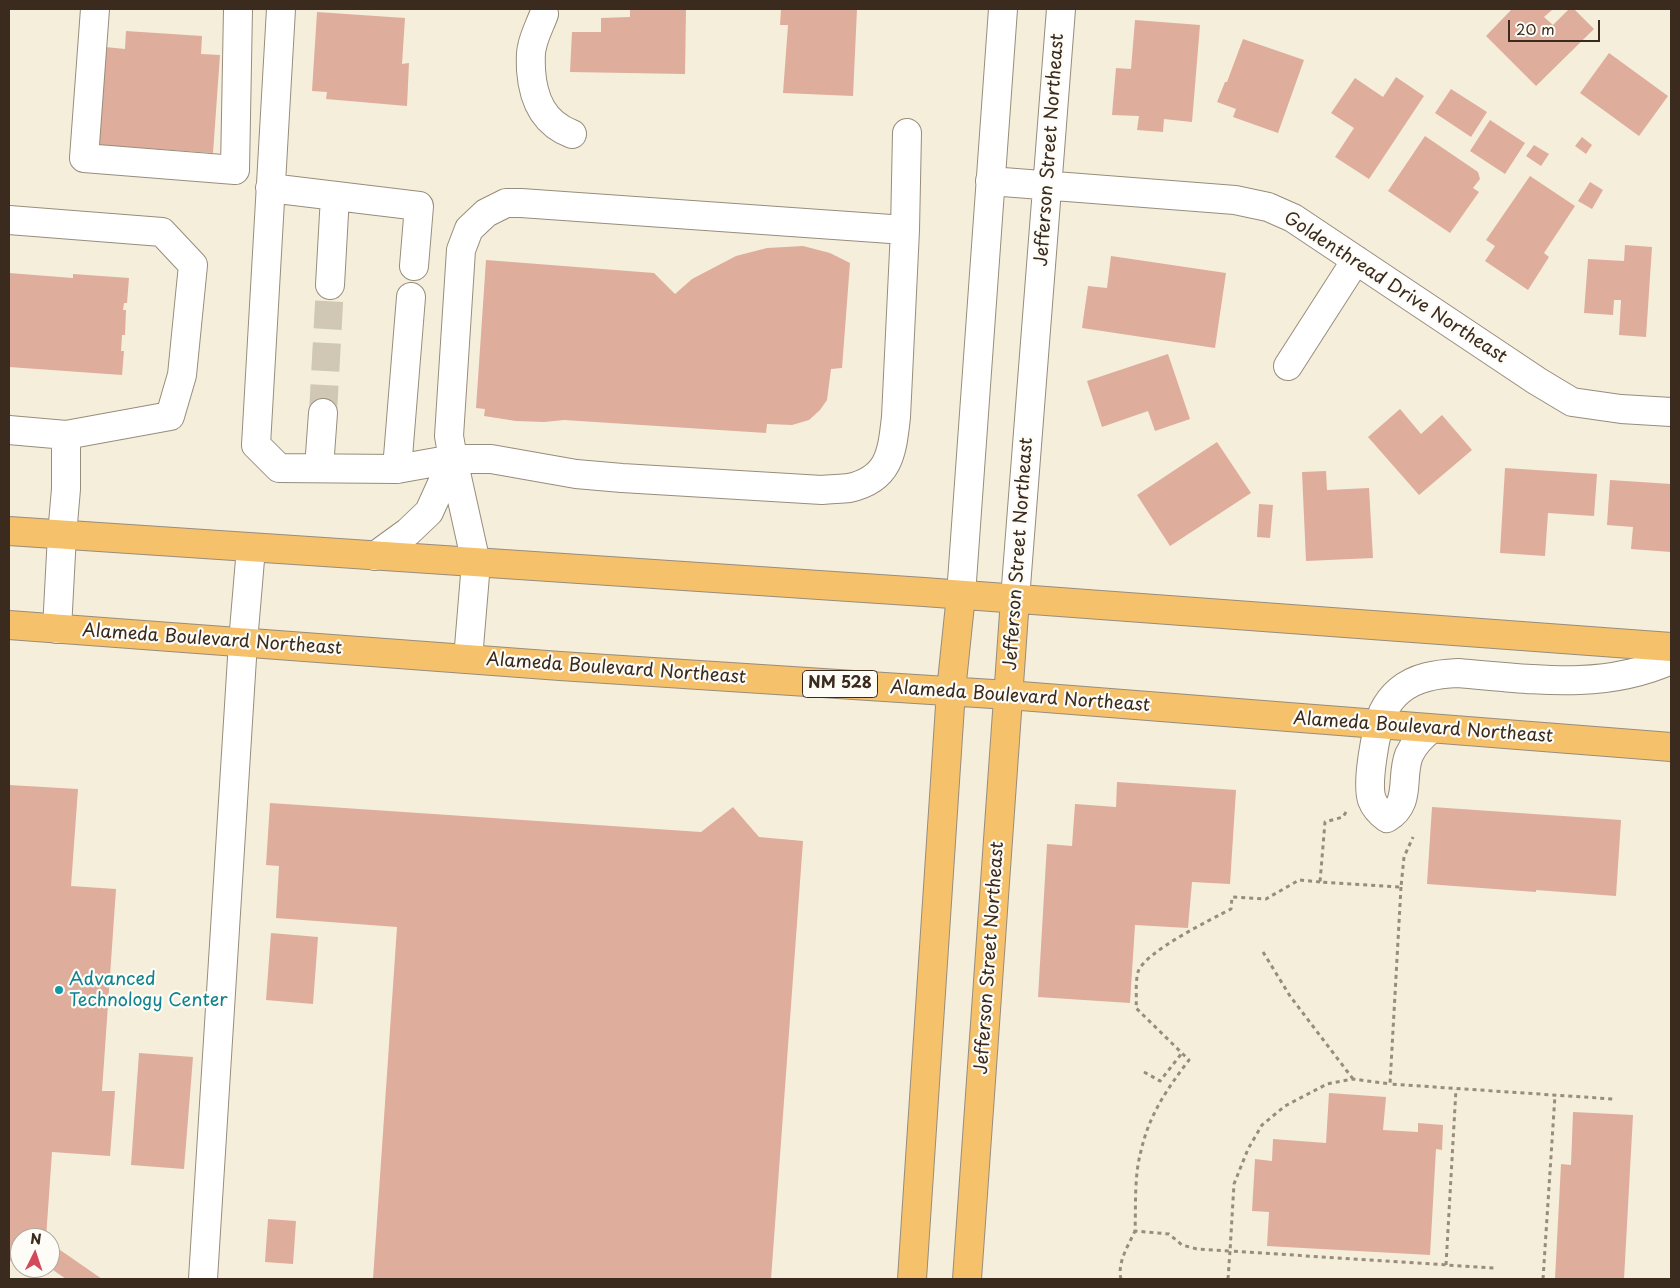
<!DOCTYPE html>
<html>
<head>
<meta charset="utf-8">
<style>
  body { margin:0 }
  #map { position:relative; width:1680px; height:1288px; overflow:hidden; background:#f5eedb; font-family:"Playpen Sans",sans-serif }
  canvas { display:block }
  .frame { position:absolute; inset:0; border:10px solid #3b2a1e; pointer-events:none }
  .north { position:absolute; left:10px; top:1228px; width:50px; height:50px; box-sizing:border-box; background:#fdfcf7; border:1px solid #afa8a0; border-radius:50%; rotate:4deg; font-size:14px; font-weight:700; line-height:20px; text-align:center; color:#3b2a1e }
  .north::after { content:''; display:block; margin:auto; width:18px; height:22px; background:#d1495b; clip-path:polygon(50% 0,100% 100%,50% 72%,0 100%) }
  .scale { position:absolute; left:1508px; top:20px; width:92px; height:22px; box-sizing:border-box; border:2px solid #3b2a1e; border-top:0; padding-left:6px; font-size:15px; line-height:18px; white-space:nowrap; color:#3b2a1e; -webkit-text-stroke:4px #fdfcf7; paint-order:stroke }
</style>
</head>
<body>
<div id="map">
<canvas width="1680" height="1288"></canvas>
<div class="frame"></div>
<div class="north">N</div>
<div class="scale">20 m</div>
</div>
<script>
const c = document.querySelector('canvas').getContext('2d');
c.lineJoin = 'round';
function fill(path, color) { c.fillStyle = color; c.fill(path, 'evenodd'); }
function stroke(path, color, width, dash) { c.strokeStyle = color; c.lineWidth = width; c.lineCap = dash ? 'butt' : 'round'; c.setLineDash(dash || []); c.stroke(path); }
function label(font, color, halo, rows, align = 'center') {
  c.font = font + ' "Playpen Sans",sans-serif'; c.lineWidth = 4.5; c.setLineDash([]); c.textBaseline = 'middle'; c.strokeStyle = halo; c.fillStyle = color; for (const [text, x, y, turn = 0] of rows) {
    c.save(); c.translate(x, y); c.rotate((+turn || 0) * Math.PI / 180); c.textAlign = isNaN(turn) ? turn : align; if (halo) c.strokeText(text, 0, 0); c.fillText(text, 0, 0); c.restore();
  }
}
fill(new Path2D(`
  M630,9h56l-1,65 -115,-2 2,-40h29v-14l29,-1z
  M781,9h76l-4,87 -70,-3 5,-68h-8z
  M1512,9h39l1,1 -8,7 9,8 16,-16h5l20,20 -58,57 -50,-50z
  M317,12l88,6 -3,46 7,-1 -2,43 -81,-7 1,-7 -15,-1z
  M1135,20l65,5 -8,97 -28,-3 -1,13 -26,-2 2,-14 -27,-1 4,-47 15,1z
  M126,31l76,5 -1,18 19,1 -7,98 -114,-8 6,-98 20,2z
  M1243,39l61,21 -26,73 -45,-16 3,-8 -19,-7 8,-20h2z
  M1609,53l59,43 -29,40 -59,-43z
  M1396,77l28,19 -55,83 -34,-22 19,-29 -23,-15 24,-35 28,19z
  M1451,89l36,23 -16,25 -36,-24z
  M1490,120l35,23 -20,31 -35,-23z
  M1425,136l53,36 2,7 -7,9 6,4 -29,41 -62,-42z
  M1582,137l10,8 -6,9 -11,-8z
  M1534,145l15,9 -8,12 -15,-10z
  M1530,176l45,30 -31,47 5,4 -21,33 -43,-29 10,-15 -9,-6z
  M1590,182l13,8 -11,19 -14,-8z
  M1625,245l27,2 -6,90 -27,-2 2,-35h-7l-1,15 -29,-2 4,-54 36,2z
  M803,246l27,7 20,10 -8,105 -11,1 -4,31 -7,10 -11,10 -17,5 -25,-1 -1,9 -202,-13 -20,2 -28,-1 -32,-5 1,-7 -9,-1 10,-148 168,13 21,21 17,-15 44,-23 31,-8z
  M1111,256l115,17 -11,75 -133,-20 6,-42 19,2z
  M9,273l64,5v-4l56,4 -2,25h-3l-1,7h3l-1,25h-3l-1,16h3l-2,24 -113,-8z
  M1168,354l22,65 -35,12 -7,-20 -46,16 -15,-46z
  M1400,409l21,25 21,-19 30,35 -53,45 -51,-58z
  M1217,442l34,51 -81,53 -33,-51z
  M1505,468l92,6 -3,42 -46,-3 -3,43 -45,-3z
  M1326,471l1,19 42,-2 4,70 -67,3 -4,-89z
  M1610,480l61,4v68l-40,-3 2,-22 -26,-2z
  M1259,504l14,1 -3,33 -13,-1z
  M1117,782l119,8 -6,94 -38,-2 -4,46 -53,-3 -5,78 -92,-6 9,-153 25,2 3,-42 41,3z
  M9,785l69,4 -7,97 45,3 -14,202h13l-5,65 -58,-4 -6,86h-26v24l-11,-1z
  M270,803l431,29 32,-25 26,30 44,4 -32,438h-398l24,-352 -121,-9 3,-52 -13,-1z
  M1432,807l189,13 -5,76 -80,-6v2l-109,-8z
  M271,933l47,4 -5,67 -47,-4z
  M139,1053l54,4 -9,112 -53,-4z
  M1329,1093l57,4 -3,33 35,2v-9l25,2 -1,25 -6,-1 -6,106 -163,-9 2,-34 -17,-1 3,-52 17,2 1,-22 53,4z
  M1573,1112l60,3 -9,164h-69l6,-115 10,1z
  M268,1219l28,2 -3,43 -28,-2z
  M50,1243l52,36h-36l-16,-11z`), '#dfad9c');
stroke(new Path2D(`
  M323,413l7,-128`), '#d0c7b5', 28, [28, 14]);
const minor = new Path2D(`
  M95,9l-11,149 151,12 3,-161
  M281,9l-25,436 23,23 118,1 56,-10
  M544,14c-4,11 -10,22 -12,33 -2,7 -1,16 -1,23 2,29 12,53 41,64
  M990,181l245,19 33,7 25,11 244,163 35,21 49,7 50,3
  M270,188l149,18 -5,60
  M9,220l153,12 31,33 -11,110 -12,41 -104,19 -57,-5
  M905,230l2,-97
  M330,285l5,-89
  M1288,366l68,-106
  M319,468l4,-55
  M397,469l14,-172
  M375,556l33,-24 21,-20 24,-53 -4,-23 12,-186 8,-21 17,-16 20,-10h15l384,27 -9,187c-4,35 -6,62 -47,71 -8,1 -18,1 -27,2l-200,-12 -46,-4 -85,-15h-38l23,104 -8,96
  M961,595l42,-586
  M1015,599l46,-590
  M57,629l5,-94 4,-46v-54
  M1431,729c-9,7 -17,15 -22,26 -9,23 3,48 -22,63 -7,-5 -12,-10 -15,-18 -6,-17 4,-70 11,-88 4,-8 9,-15 16,-21 16,-14 38,-17 59,-18 73,6 144,18 213,-13
  M203,1279l40,-637 8,-94`);
const major = new Path2D(`
  M9,531l915,61 747,55
  M9,625l551,41 448,29 663,52
  M912,1279l39,-588 10,-96
  M967,1279l48,-680`);
stroke(minor, '#988c7c', 30);
stroke(major, '#988c7c', 30);
stroke(new Path2D(`
  M1346,812l-3,5 -18,5 -5,60 81,5 3,-30 9,-20
  M1320,882l-21,-2 -33,19 -34,-2 -1,12c-19,10 -87,43 -93,63 -3,11 -1,25 -2,36l53,52c-22,29 -40,55 -48,91 -7,25 -5,55 -6,80l34,3 13,11 15,4 33,2 4,-67 14,-35 14,-24 23,-19 42,-22 26,-5 37,5
  M1401,887l-11,197 223,15
  M1263,952l27,44 63,83
  M1144,1072l16,9 22,-28
  M1446,1265l10,-176
  M1121,1279c-4,-16 7,-33 14,-48
  M1228,1279l2,-28 264,17
  M1543,1279l12,-184`), '#988c7c', 3, [4, 4]);
stroke(minor, '#fff', 28);
stroke(major, '#f6c16b', 28);
for (const [x, y, r, color] of [
  [59,990,5,"#0f9aa8"]
]) { const dot = new Path2D(); dot.arc(x, y, r, 0, 2 * Math.PI); c.fillStyle = color; c.fill(dot); stroke(dot, '#fdfcf7', 2); }
for (const [x, y, w] of [
  [840,684,75]
]) { const box = new Path2D(); box.roundRect(x - w / 2, y - 13.5, w, 27, 4); c.fillStyle = '#fdfcf7'; c.fill(box); stroke(box, '#3b2a1e', 1); }
label('bold 16px', '#3b2a1e', null, [
  ["NM 528",840,684]
]);
label('18px', '#3b2a1e', '#fdfcf7', [
  ["Jefferson Street Northeast",1050,150,-86],
  ["Goldenthread Drive Northeast",1395,288,33],
  ["Jefferson Street Northeast",1019,554,-86],
  ["Alameda Boulevard Northeast",212,640,4],
  ["Alameda Boulevard Northeast",616,669,4],
  ["Alameda Boulevard Northeast",1020,697,4],
  ["Alameda Boulevard Northeast",1423,728,4],
  ["Jefferson Street Northeast",990,958,-86]
]);
label('18px', '#0d838f', '#fdfcf7', [
  ["Advanced",69,980],
  ["Technology Center",69,1001]
], 'left');
</script>
</body>
</html>
